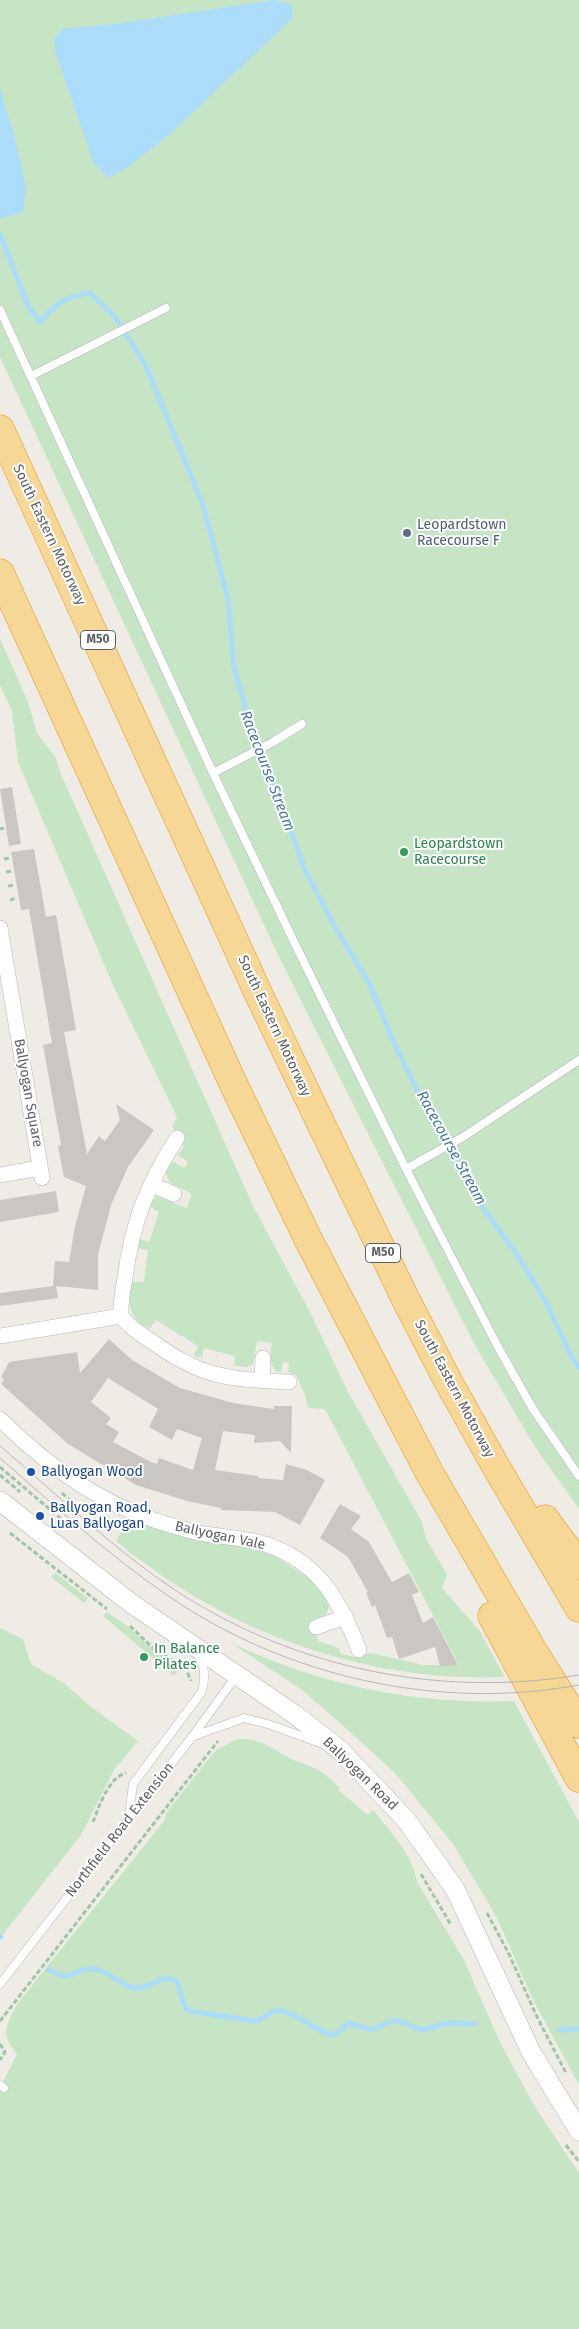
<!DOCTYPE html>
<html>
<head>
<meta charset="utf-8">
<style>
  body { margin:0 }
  canvas { display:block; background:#efece6 }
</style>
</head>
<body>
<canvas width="579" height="2329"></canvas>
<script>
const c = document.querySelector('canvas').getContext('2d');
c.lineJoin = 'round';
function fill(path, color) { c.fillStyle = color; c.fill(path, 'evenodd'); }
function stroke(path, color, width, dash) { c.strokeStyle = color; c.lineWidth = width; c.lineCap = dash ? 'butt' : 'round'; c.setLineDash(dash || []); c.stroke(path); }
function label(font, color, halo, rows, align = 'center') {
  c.font = font + ' "Fira Sans",sans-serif'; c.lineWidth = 4; c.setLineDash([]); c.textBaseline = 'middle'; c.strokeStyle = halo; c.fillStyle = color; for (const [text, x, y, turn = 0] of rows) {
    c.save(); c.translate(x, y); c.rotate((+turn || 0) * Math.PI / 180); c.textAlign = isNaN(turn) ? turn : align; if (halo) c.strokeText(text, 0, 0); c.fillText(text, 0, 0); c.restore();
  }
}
fill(new Path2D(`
  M0,0h579v1509l-44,-62 -59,-100 -125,-247 -72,-143 -279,-600z
  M0,639l28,63 9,31 19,25 4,14 192,432 58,108 37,78 75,132 4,17 21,35 -5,14 37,42 26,47c-141,6 -281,-46 -389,-136l13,-22 62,20 51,7 31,9 39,25 18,24 -4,11 -14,7 6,19 21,7 2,6 15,3 13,-4 6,1 48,11h36l-134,-256 -17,-1 -3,-13 -9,-20 -8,-3 1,-9 -6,-1 -2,10h-4c-9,-9 -7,-17 -5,-29l-15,-2 -4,23 -5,3 -14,-1 1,-10 -31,-8 -2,9h-6l-2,-2 4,-9 -42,-26 -6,8c-18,-3 -26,-30 -18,-46h12l4,-32 -12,-2 2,-9 11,3 10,-30 -10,-6 7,-10 31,12 5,-14 -22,-11 -4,-10 4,-9 4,-2 10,6 4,-6 -10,-7 6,-8 -12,-21 5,-9 -65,-134 -94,-221 -6,-51 -12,-26z
  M55,1573l33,25 -4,5 -33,-26z
  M107,1612l19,13 25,23 29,20 -6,8 -71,-60z
  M0,1628l23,11 8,25 34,20 25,22 48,35 -24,29 -33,65 -81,103z
  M231,1643c89,42 185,62 283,58l65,121v263l-46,-85 -37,-84 -43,-72 -58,-71 -56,-51 -37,-32z
  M237,1739c31,0 32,10 57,21 24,9 27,9 46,28l-2,2 30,25 5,-5c17,21 40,45 44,72l47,78 35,80 18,34 20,36 42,63v156h-579v-241l17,-34c-17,-20 -11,-28 0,-50l148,-184 1,-7 49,-62z`), '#c6e5c4');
fill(new Path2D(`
  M274,0l18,4v15l-121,114 -47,37 -16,8 -14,-15 -38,-108 -2,-17 9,-9 59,-6z
  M0,88l15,51 11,47 -3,26 -23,7z`), '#abddfa');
stroke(new Path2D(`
  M0,234l28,72 12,16c17,-19 24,-25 50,-29l26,25 30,48 57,139 25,94 6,70 10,32 2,20 40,95 18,52 30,57 35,58 26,62 39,80 49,83 35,48 28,46 25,54 8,11
  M0,1937h1
  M49,1969c24,17 21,-1 42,0 18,0 31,19 46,19 14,-1 25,-14 40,-7l8,26 4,4 65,10c10,-2 15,-9 21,-10 19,-3 39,22 59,24l15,-12 22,7 23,-10 29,10 24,-7 29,1
  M559,2030l20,-1`), '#abddfa', 5);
fill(new Path2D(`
  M12,787l9,57 -12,2 -9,-57z
  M34,849l12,68 10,-2 20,115 -12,2 23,122 12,-18 6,5 15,-21 -4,-16 38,26 -26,37 -17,38 -13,50v35l-42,-4 2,12 -58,8v-13l53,-7 2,-25 14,1 6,-36 11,-40 -22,-9 -6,-31 3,-1 -18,-100 9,-2 -23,-134 -8,1 -10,-58z
  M56,1191l3,21 -59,10v-22z
  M109,1339l23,21 48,28 53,15 41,6v-3h18l-1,47 -11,-12 -26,2 1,-8 -32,-4 -8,39 43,6v2l25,2 3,-16 21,6 18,10 -25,45 -25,-13 -54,-2v-2l-34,-7 -51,-16 -68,-41 -67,-60 3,-5 -3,-2 8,-15 68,-10 3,21zM108,1378l50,31 -9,18 23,13 5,-11 25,9 -9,32 -34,-12 -2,6 -6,-2 -38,-20 6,-10 -13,-8 5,-6 -20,-16z
  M340,1504l21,12 -10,13 18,13 23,40 17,-9 10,19 -7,3 11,28 10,-6 25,48 -18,1 -5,-19 -36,12 -7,-22 -5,1 -12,-33 -3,2 -6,-14 2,-1 -20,-35 -28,-19z`), '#cac7c2');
const service = new Path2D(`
  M0,310l213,463 84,175 109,221 92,178 35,62 46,67
  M31,376l135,-68
  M213,773l60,-31 29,-18
  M406,1169l57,-32 116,-77
  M194,1736l50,-18 27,7 49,18
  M129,1817l4,-33 68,-91c5,-14 4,-25 -2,-38
  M0,1984l192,-247 45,-62
  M0,2085l4,3`);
const minor = new Path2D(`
  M0,928l42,250
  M177,1138c-30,47 -45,85 -52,140 -2,12 -5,25 -4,38 9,12 21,19 33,27 50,36 76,36 135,39
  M0,1175l40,-7
  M152,1185l22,9
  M0,1336l121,-20
  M262,1381l1,-23
  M0,1419c43,43 93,80 151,100 18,6 36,12 54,15 18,3 36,4 53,8 59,16 81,56 101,108
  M316,1627l30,-10`);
const tertiary = new Path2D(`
  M0,1501l132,103 162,110 46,36 67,71 48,68 76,163 48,79`);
const motorway = new Path2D(`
  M0,429l260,568 146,303 42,81 47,84 84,143
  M0,573l233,510 75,156 121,233 106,182 44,70
  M545,1519l34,46
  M492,1616l87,162`);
stroke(service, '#b3b6ba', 9);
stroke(minor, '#b3b6ba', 16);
stroke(tertiary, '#b3b6ba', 20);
stroke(motorway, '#e7940e', 29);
stroke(new Path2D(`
  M0,829l4,-1
  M4,859l7,-1
  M6,872l7,-1
  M8,886l7,-1
  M10,900l7,-2
  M0,1467l67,57 17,-20
  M0,1475l20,17
  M62,1493l18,16
  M10,1533l97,76
  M130,1626l22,21 34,22 5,12
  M93,1822c6,-16 16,-45 33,-49
  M421,1874l30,51
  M487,1913l22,41 27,61 30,58
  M0,2021l218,-280
  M0,2044l5,8 -5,8
  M566,2145l13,17`), '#9ec6a6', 3, [5, 2.5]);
stroke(service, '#fff', 8);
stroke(minor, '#fff', 15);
stroke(tertiary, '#fff', 19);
stroke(motorway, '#f7d795', 28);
stroke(new Path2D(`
  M0,1446c58,49 114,104 178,146 119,77 262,106 401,83
  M0,1458c54,47 108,97 167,137 118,82 271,116 412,90`), '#b4b5b5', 1);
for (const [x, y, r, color] of [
  [407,533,5,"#5c6f8a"],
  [404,852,5,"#2e9e5b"],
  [31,1472,5,"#1a4fb4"],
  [40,1516,5,"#1a4fb4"],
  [144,1657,5,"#2e9e5b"]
]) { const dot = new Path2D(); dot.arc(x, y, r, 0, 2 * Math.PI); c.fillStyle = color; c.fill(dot); stroke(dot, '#fff', 2); }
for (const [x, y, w] of [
  [98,640,35],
  [383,1253,35]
]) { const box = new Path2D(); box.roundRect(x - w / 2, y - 9.5, w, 19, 4); c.fillStyle = '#fff'; c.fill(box); stroke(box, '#5d6165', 1); }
label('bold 12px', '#5d6165', null, [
  ["M50",98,640],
  ["M50",383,1253]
]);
label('14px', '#4e5e75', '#fff', [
  ["Leopardstown",417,525],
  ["Racecourse F",417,541]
], 'left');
label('14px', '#5d6165', '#fff', [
  ["South Eastern Motorway",49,535,65],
  ["South Eastern Motorway",274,1026,65],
  ["Ballyogan Square",28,1093,80],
  ["South Eastern Motorway",454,1389,62],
  ["Ballyogan Vale",220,1536,12],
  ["Ballyogan Road",360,1774,44],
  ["Northfield Road Extension",120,1830,-52]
]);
label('14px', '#27864d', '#fff', [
  ["Leopardstown",414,844],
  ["Racecourse",414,860],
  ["In Balance",154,1649],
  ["Pilates",154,1665]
], 'left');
label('14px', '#164399', '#fff', [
  ["Ballyogan Wood",41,1472],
  ["Ballyogan Road,",50,1508],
  ["Luas Ballyogan",50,1524]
], 'left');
label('italic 15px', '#4579a3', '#fff', [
  ["Racecourse Stream",267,771,69],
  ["Racecourse Stream",451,1148,61]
]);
</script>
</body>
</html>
